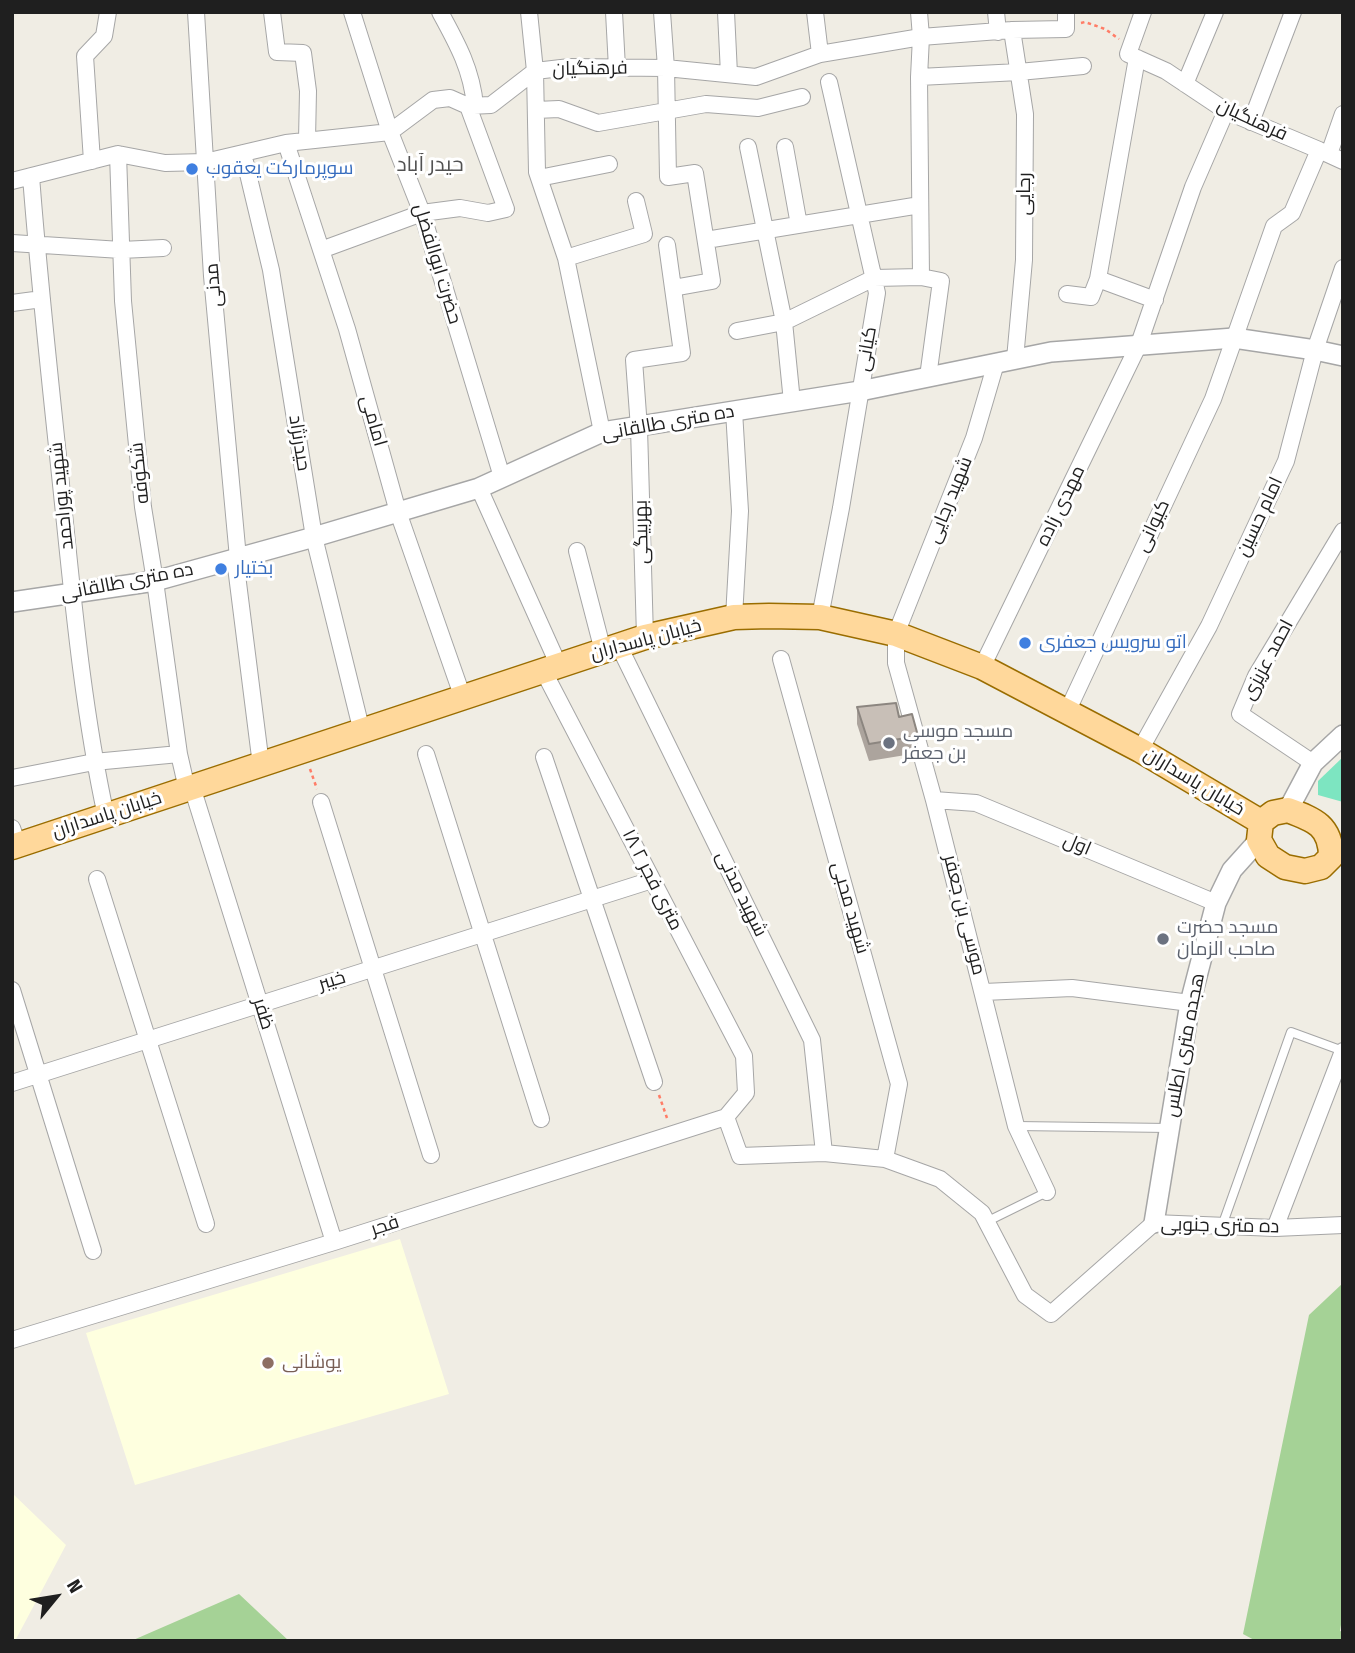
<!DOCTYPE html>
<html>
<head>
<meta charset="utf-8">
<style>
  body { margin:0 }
  #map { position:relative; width:1355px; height:1653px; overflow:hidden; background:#f0ede4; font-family:"Fira Sans Condensed",sans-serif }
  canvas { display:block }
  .frame { position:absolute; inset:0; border:14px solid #1f1f1f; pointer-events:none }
  .north { position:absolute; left:21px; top:1562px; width:70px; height:70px; -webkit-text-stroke:5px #fff; paint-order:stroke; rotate:60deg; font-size:19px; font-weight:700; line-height:28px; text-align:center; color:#1f1f1f }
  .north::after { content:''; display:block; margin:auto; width:24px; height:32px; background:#1f1f1f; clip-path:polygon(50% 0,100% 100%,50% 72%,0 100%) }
</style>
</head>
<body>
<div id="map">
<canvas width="1355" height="1653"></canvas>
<div class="frame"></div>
<div class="north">N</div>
</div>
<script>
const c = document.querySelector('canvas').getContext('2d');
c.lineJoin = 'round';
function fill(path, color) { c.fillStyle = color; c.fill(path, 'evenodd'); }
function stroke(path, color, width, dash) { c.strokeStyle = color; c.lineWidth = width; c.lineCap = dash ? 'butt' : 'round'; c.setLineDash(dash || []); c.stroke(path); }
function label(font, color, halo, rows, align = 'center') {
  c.font = font + ' "Fira Sans Condensed",Cairo,sans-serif'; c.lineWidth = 6; c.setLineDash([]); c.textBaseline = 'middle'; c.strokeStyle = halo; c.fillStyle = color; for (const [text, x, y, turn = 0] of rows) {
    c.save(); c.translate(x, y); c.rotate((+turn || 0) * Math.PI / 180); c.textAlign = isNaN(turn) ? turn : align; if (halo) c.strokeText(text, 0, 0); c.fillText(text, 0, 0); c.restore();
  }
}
fill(new Path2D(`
  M400,1239l49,155 -314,91 -49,-152z
  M12,1493l54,52 -51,96h-3z`), '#feffdf');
fill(new Path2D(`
  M1343,1283v329l-3,19 3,1v9h-87l-13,-7 66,-319z
  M239,1594l50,47h-158z`), '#a5d296');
fill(new Path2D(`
  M1343,757v45l-25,-7v-14z`), '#7de5c1');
const service = new Path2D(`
  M1016,1126l153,2
  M986,1222l61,-30
  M1222,1226l69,-194 52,19`);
const minor = new Path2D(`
  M196,12l16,264 26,282
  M272,12l5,40 26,1 5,38 -1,49
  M352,12l38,120 32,81 80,264
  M440,12c17,31 32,58 35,94
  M529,12l6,59 2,101 29,86 36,174
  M614,12l3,56
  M662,12l4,56 2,109 27,-4 17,108 -39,7
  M726,12l3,62
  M815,12l5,42
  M919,12l2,25 -2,40 2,200
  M996,12l2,20
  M1143,12l-15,42 38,17 60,40 93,39 24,11
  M1012,30l13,84 -1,146 -9,99
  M919,77l100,-5 64,-6
  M1185,84l30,-72
  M536,110l23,-1 39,14 108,-19 52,4 44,-11
  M1251,122l42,-110
  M286,143l61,186 51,183 65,186
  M748,147l36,175 8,80
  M785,147l14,78
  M243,153l28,117 43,267 48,195
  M118,154l5,147 20,206 12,74 24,173 8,35
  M1329,154l14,-40
  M92,161l-7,-105 19,-20 4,-24
  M31,176c8,106 20,212 31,318 11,107 21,216 44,322
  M539,178l70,-14
  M12,181l106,-27 47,9 40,-1 81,-19 104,-11 43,-32 17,-2 18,8 23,-1 44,-34 35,-4 96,1 90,9 64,-23 101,-17 91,-7 54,-1v-17
  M706,240l214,-35
  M12,243l109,7 42,-2
  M321,250l101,-37 38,-5 28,5 18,-4 -38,-103
  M566,258l78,-24 -8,-33
  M1098,279l57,21
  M1067,294l24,3 7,-18 39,-221
  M12,303l30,-4
  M737,331l47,-9 90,-44 47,-1 20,4 -13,96
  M996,363l-22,75 -78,196v29l38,137 82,326 31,66
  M479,488l80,178
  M577,551l26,100
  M235,559l26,206
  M734,617l6,-106 -6,-100
  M820,617l21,-109 36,-215 -48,-211
  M645,637l-6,-209 -5,-68 48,-7 -15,-108
  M619,646l193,394 12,113
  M781,659l118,425 -14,75
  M982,667l157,-323 54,-157 33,-76
  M1067,712l146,-313 61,-173 18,-13 27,-63
  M1140,750l69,-124 77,-165 29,-111 28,-82
  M426,754l115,365
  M544,757l110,325
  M1313,763l-73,-49 16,-38 87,-145
  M12,778l82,-16 85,-8
  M192,787l142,455
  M934,800l42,3 240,100
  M321,802l110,353
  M12,828l6,17
  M97,879l109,345
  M12,990l81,261
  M984,992l88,-4 118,15
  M12,1083l640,-203
  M726,1117l14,39 84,-3 61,6 55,20 42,34 43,82 26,19 103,-91 121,5 68,-3
  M1275,1228l68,-177
  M12,1340l322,-98 392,-125 20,-24 -2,-37 -200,-384`);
const tertiary = new Path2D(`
  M12,602l143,-21 159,-44 165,-49 123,-56 258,-41 191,-39 183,-14 81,12 28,6
  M1288,810l25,-47 30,-28
  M1154,1223l36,-220 26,-100 16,-33 27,-30`);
const primary = new Path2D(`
  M1288,810c27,10 43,16 43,47l-10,10 -16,4 -20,-4 -17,-11 -9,-16 2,-18 12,-9z
  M12,847l633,-210 89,-20 35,-1 51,1 76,17 86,33 158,83 121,72`);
stroke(service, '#a6a6a6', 10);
stroke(minor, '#a6a6a6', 18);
stroke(tertiary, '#a6a6a6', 22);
stroke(primary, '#9a6d00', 27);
stroke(new Path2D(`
  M1081,23l4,-1 20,7 14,10
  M310,769l7,20
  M659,1095l8,23`), '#ff7d67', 2.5, [3.5, 3.5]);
stroke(service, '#fff', 8);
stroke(minor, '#fff', 16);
stroke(tertiary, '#fff', 19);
stroke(primary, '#ffd89b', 24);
fill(new Path2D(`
  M857,707l42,10 19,19v17l-49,8 -12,-37z`), '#aca49d');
const building = new Path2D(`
  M896,703l3,14 13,-3 6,22 -49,8 -12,-37z`);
fill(building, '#c8bfb7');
stroke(building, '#8c8680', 2);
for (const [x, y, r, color] of [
  [192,169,7,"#3f7fe0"],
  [221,569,7,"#3f7fe0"],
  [1025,643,7,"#3f7fe0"],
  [889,743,7,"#6b7280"],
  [1163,939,7,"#6b7280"],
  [268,1363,7,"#8d6e63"]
]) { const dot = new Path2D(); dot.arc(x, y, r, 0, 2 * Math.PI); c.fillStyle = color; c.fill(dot); stroke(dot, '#fff', 2.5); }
label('19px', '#1f1f1f', '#fff', [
  ["فرهنگیان",590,69,-1],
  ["فرهنگیان",1252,120,25],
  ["رجایی",1025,194,-90],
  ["حضرت ابوالفضل",437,264,73],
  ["مدنی",214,285,-95],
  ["کیانی",867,349,-80],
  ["امامی",373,421,74],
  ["ده متری طالقانی",668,423,-10],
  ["حیدرنژاد",299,443,81],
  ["شکوفه",140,473,-96],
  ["شهید پوراحمد",62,496,-96],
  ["شهید رجایی",950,500,-68],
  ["مهدی زاده",1061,506,-64],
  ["امام حسین",1260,517,-65],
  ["کیوانی",1153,526,-65],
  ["بهربیگی",642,532,-91],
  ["ده متری طالقانی",127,582,-11],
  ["خیابان پاسداران",646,640,-15],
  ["احمد عزیزی",1268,660,-62],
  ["خیابان پاسداران",1194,782,31],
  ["خیابان پاسداران",107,815,-18],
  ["اول",1077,845,23],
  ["۱۸ متری فجر ۲",652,880,63],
  ["شهید مدنی",741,894,64],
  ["شهید محبی",850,908,74],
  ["موسی بن جعفر",964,915,76],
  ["خیبر",332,981,-17],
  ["ظفر",263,1014,73],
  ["هجده متری اطلس",1185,1045,-79],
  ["فجر",385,1226,-18],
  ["ده متری جنوبی",1220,1226,1]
]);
label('19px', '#366cbe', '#fff', [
  ["سوپرمارکت یعقوب",206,169],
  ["بختیار",235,569],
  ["اتو سرویس جعفری",1039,643]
], 'left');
label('19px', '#5b616d', '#fff', [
  ["مسجد موسی",903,732],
  ["بن جعفر",903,754],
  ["مسجد حضرت",1177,928],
  ["صاحب الزمان",1177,950]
], 'left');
label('19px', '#785e54', '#fff', [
  ["یوشانی",282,1363]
], 'left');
label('21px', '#525252', '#fff', [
  ["حیدر آباد",430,165]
]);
</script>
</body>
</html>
